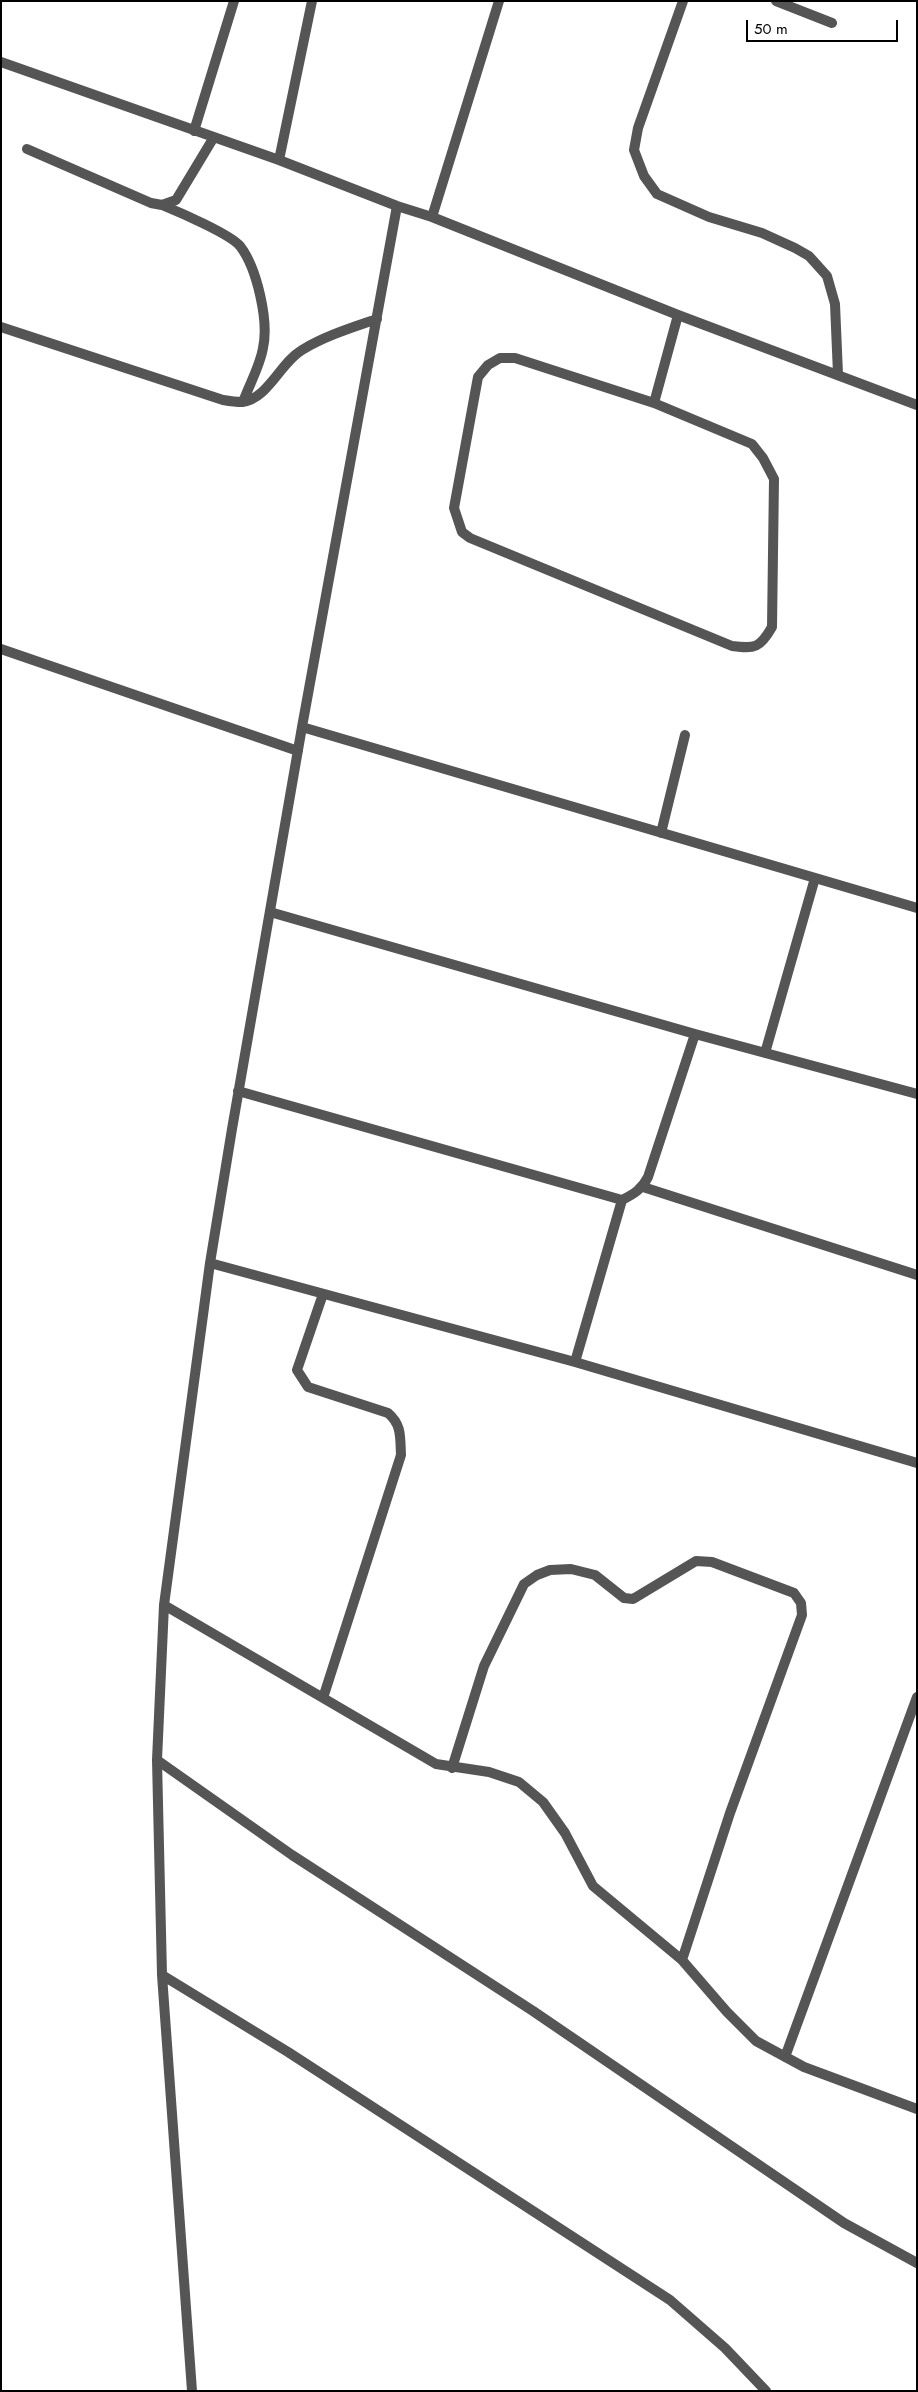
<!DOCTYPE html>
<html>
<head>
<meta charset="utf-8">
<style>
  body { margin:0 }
  #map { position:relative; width:918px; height:2392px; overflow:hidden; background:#fff; font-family:Jost,sans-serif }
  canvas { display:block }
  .frame { position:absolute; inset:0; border:2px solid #000; pointer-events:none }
  .scale { position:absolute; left:746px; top:20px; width:152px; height:22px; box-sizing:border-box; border:2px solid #000; border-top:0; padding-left:6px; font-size:15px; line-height:18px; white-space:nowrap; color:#000; -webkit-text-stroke:4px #fff; paint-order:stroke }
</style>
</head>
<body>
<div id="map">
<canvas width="918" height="2392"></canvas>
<div class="frame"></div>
<div class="scale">50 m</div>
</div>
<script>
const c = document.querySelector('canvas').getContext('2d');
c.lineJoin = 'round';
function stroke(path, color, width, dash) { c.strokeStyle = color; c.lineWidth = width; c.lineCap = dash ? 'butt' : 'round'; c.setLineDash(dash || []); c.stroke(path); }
stroke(new Path2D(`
  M683,1l-45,127 -4,22 10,26 13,18 52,23 53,16 33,15 14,8 18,20 8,28 3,70
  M776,1l56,22
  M1,62l278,98 118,46 35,11 246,98 239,90
  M194,131l40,-130
  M27,149l124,54 11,2 14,-5 38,-63
  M279,160l33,-159
  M162,205c17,7 68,29 78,41 17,22 29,75 23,102 -3,18 -14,37 -20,54
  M432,217l67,-216
  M1,327l222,73c6,1 13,2 19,2 26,-3 38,-39 60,-52 23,-14 49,-22 75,-31
  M500,358h15l139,45 98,41 11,14 11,21 -2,148c-12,21 -17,22 -40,19l-262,-108 -8,-6 -8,-24 24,-131 10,-12z
  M654,403l24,-88
  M1,649l297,102
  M302,727l615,181
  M661,833l24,-98
  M270,912l425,122 222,60
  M765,1053l50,-175
  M238,1091l384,109 -47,162
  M643,1187l274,88
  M622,1200c12,-6 20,-11 26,-23l47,-143
  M210,1263l365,99 342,101
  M164,1605l272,159 53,8 30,10 24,20 22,31 28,53 89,74 45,52 29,29 48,26 113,42
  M323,1698l78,-243c-1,-18 1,-30 -13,-42l-80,-26 -11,-17 26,-76
  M157,1760l135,95 241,156 311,212 73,40
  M452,1768l32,-102 40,-82 13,-9 13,-5 21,-1 24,6 29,23 9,1 63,-38 16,1 82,31 7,10 1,12 -72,198 -48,147
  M162,1975l126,77 382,248 55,48 41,43
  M785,2057l132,-360
  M192,2391l-30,-416 -5,-215 7,-155 46,-342 22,-134 70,-402 95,-521`), '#555', 10);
</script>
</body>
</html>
